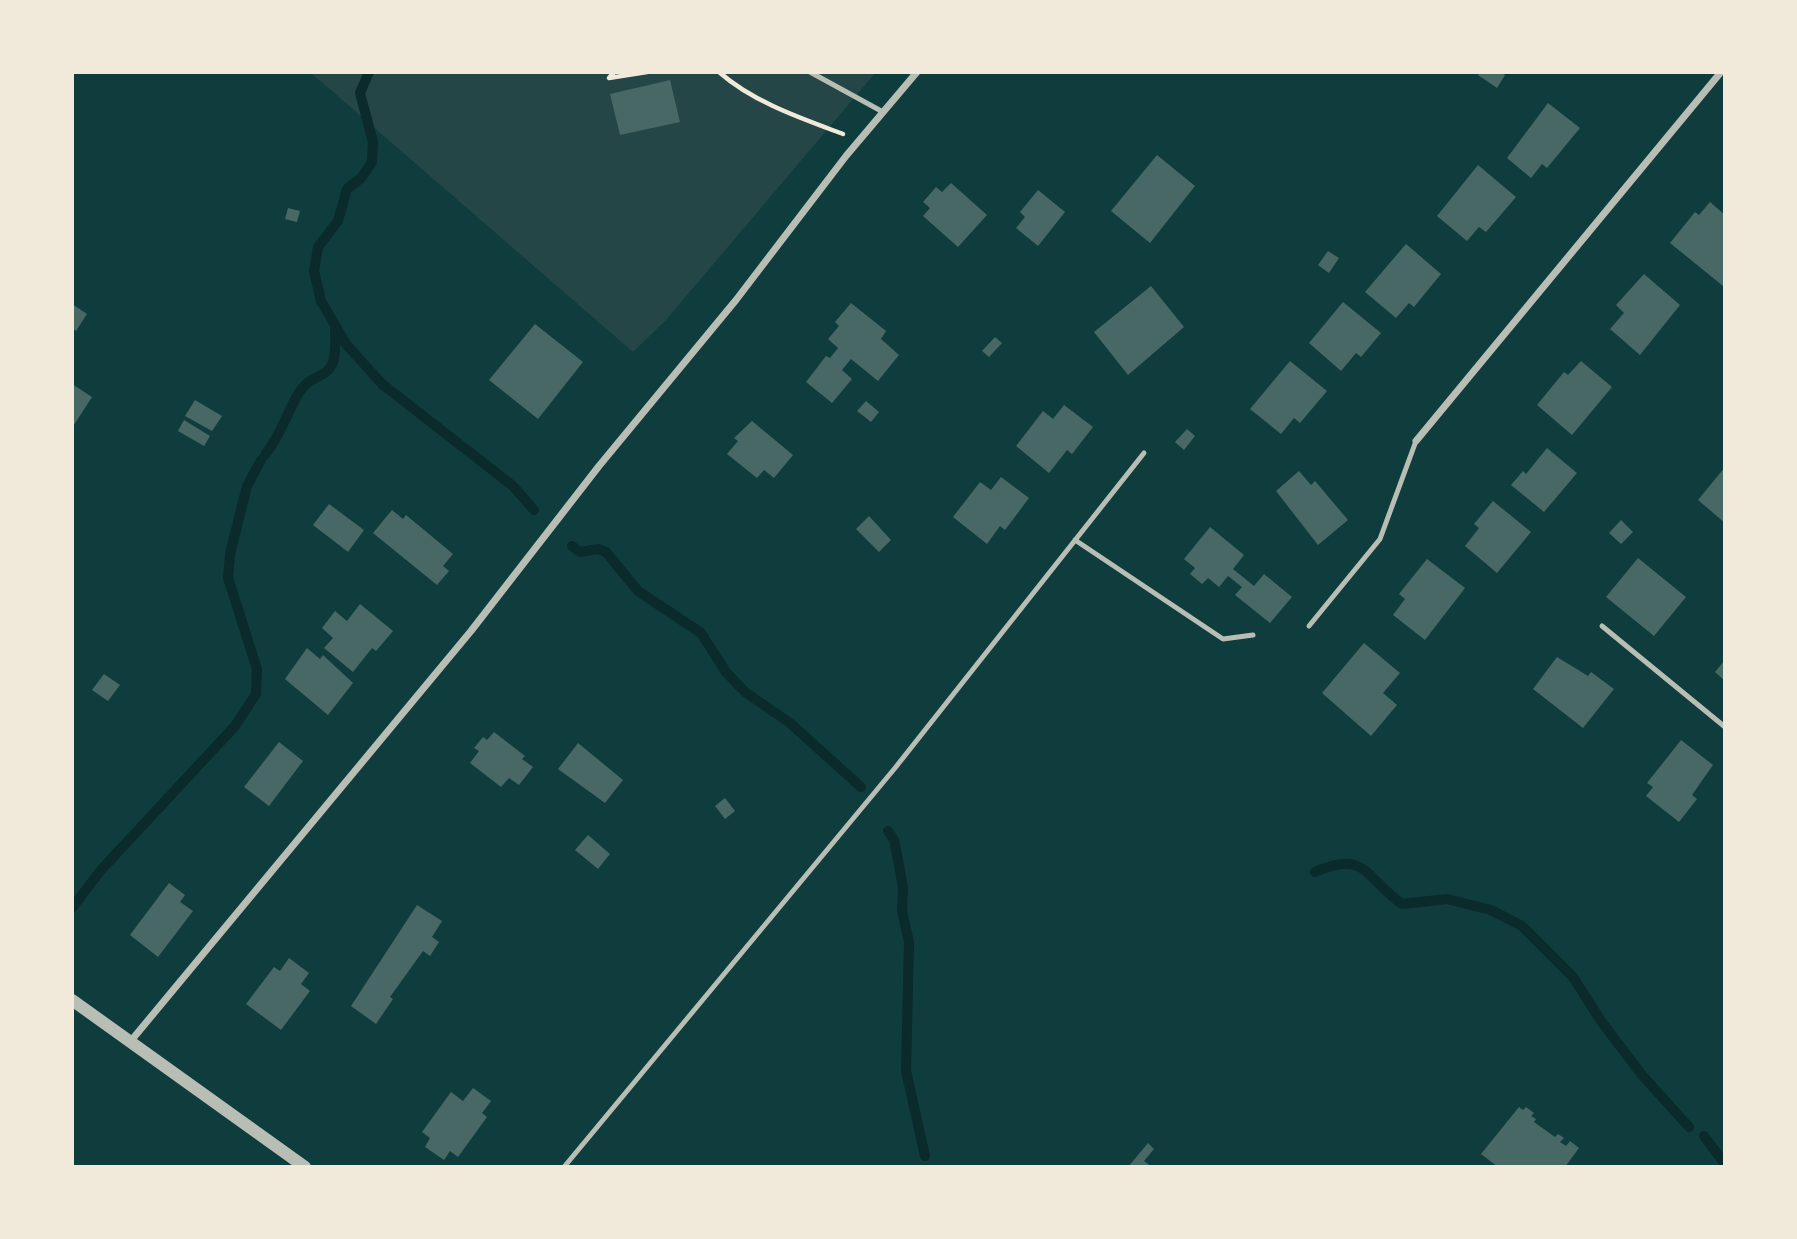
<!DOCTYPE html>
<html>
<head>
<meta charset="utf-8">
<style>
  body { margin:0 }
  #map { position:relative; width:1797px; height:1239px; overflow:hidden; background:#0f3d3e; font-family:Ubuntu,sans-serif }
  canvas { display:block }
  .frame { position:absolute; inset:0; border:74px solid #f1e9da; pointer-events:none }
</style>
</head>
<body>
<div id="map">
<canvas width="1797" height="1239"></canvas>
<div class="frame"></div>
</div>
<script>
const c = document.querySelector('canvas').getContext('2d');
c.lineJoin = 'round';
function fill(path, color) { c.fillStyle = color; c.fill(path, 'evenodd'); }
function stroke(path, color, width, dash) { c.strokeStyle = color; c.lineWidth = width; c.lineCap = dash ? 'butt' : 'round'; c.setLineDash(dash || []); c.stroke(path); }
fill(new Path2D(`
  M310,72h566l-210,248 -33,32z`), '#244646');
stroke(new Path2D(`
  M369,72l-9,21 13,49 -1,20 -11,16 -14,11 -9,32 -20,26 -4,24 7,30 25,43 36,40 131,102 21,24
  M265,455c16,-21 20,-37 32,-59 18,-33 42,-6 38,-66
  M572,546l8,6 18,-3 8,3 32,39 63,42 25,39 19,20 45,31 71,64
  M888,831l6,9 5,25 4,23 -1,23 7,31 -3,129 19,85
  M1315,872c51,-23 50,6 87,32l45,-5 44,11 31,16 51,51 28,44 41,54 47,52
  M72,908l29,-38 134,-144 21,-32 1,-25 -29,-91 2,-24 17,-68 14,-26
  M1704,1136l21,28`), '#0a2a2b', 10);
fill(new Path2D(`
  M1480,72h20l5,3 -8,13 -19,-13z
  M670,80l10,42 -60,13 -10,-41z
  M1548,103l32,25 -33,40 -5,-4 -11,14 -24,-20z
  M1157,155l38,31 -45,57 -39,-32z
  M1478,165l38,32 -30,35 -7,-5 -12,14 -30,-25z
  M951,183l36,32 -29,32 -35,-31 7,-8 -7,-6 13,-15 6,5z
  M1038,190l27,22 -27,34 -22,-18 9,-11 -5,-5z
  M1710,202l15,13 -2,71 -53,-43 25,-31 4,3z
  M288,208l12,3 -3,11 -12,-3z
  M1406,244l35,30 -27,33 -5,-4 -13,15 -31,-26z
  M1328,251l11,7 -10,15 -11,-8z
  M1644,274l36,31 -40,50 -30,-26 14,-16 -8,-8z
  M1151,286l33,41 -56,48 -34,-43z
  M1343,302l38,31 -20,24 -5,-4 -15,18 -32,-28z
  M851,303l35,28 -5,8 18,16 -21,26 -27,-22 -9,11 10,9 -20,24 -26,-21 20,-26 4,2 8,-10 -10,-9 11,-13 -4,-4z
  M72,304l15,10 -11,17 -4,-3z
  M535,324l48,38 -45,57 -49,-39z
  M995,337l7,6 -13,14 -7,-6z
  M1290,361l37,30 -27,32 -6,-5 -13,16 -31,-25z
  M1581,361l31,26 -40,48 -35,-30 27,-33 4,3z
  M72,384l20,13 -20,31z
  M195,400l27,16 -10,15 -27,-15z
  M866,401l13,11 -8,10 -14,-11z
  M1064,405l29,22 -21,27 -5,-4 -18,23 -33,-27 27,-35 10,8z
  M184,420l26,16 -6,10 -26,-15z
  M752,421l41,34 -19,23 -10,-8 -7,8 -30,-24 11,-13 -4,-3z
  M1187,429l8,7 -11,14 -9,-8z
  M1547,448l30,25 -33,39 -33,-27 12,-14 3,3z
  M1725,467v56l-27,-23z
  M1299,471l12,14 4,-4 33,39 -30,25 -42,-54z
  M1001,477l28,21 -24,32 -5,-4 -13,18 -34,-27 27,-35 11,8z
  M1493,501l38,31 -34,41 -32,-27 14,-18 -5,-4z
  M329,504l35,26 -16,22 -35,-27z
  M392,510l11,9 3,-4 47,39 -10,12 6,5 -12,14 -64,-52z
  M869,516l22,24 -12,12 -23,-23z
  M1621,520l12,12 -12,12 -12,-11z
  M1210,527l34,28 -11,14 21,17 10,-12 28,23 -22,26 -35,-28 7,-8 -14,-11 -9,11 -11,-9 -6,6 -12,-10 5,-6 -11,-9z
  M1638,558l48,39 -32,39 -48,-39z
  M1427,559l38,29 -40,52 -32,-25 12,-16 -6,-5z
  M360,604l33,27 -17,20 -4,-3 -19,24 -29,-24 9,-10 -11,-10 13,-17 12,10z
  M1364,643l36,30 -17,20 14,12 -26,31 -49,-43z
  M307,648l13,11 3,-4 30,28 -25,32 -43,-36z
  M1557,657l31,19 3,-4 23,17 -31,39 -50,-39z
  M1725,660v21l-10,-9z
  M104,674l16,11 -12,16 -16,-11z
  M494,732l31,24 -3,3 11,8 -14,18 -10,-7 -8,9 -31,-24 9,-12 -5,-3 9,-11 4,3z
  M1681,740l32,25 -21,30 5,4 -18,23 -33,-26 7,-9 -6,-4z
  M279,742l24,19 -34,45 -25,-19z
  M578,743l45,37 -18,23 -47,-34z
  M725,798l10,13 -10,8 -10,-13z
  M588,835l22,19 -12,15 -23,-19z
  M169,883l16,12 -5,7 13,9 -35,46 -28,-22z
  M417,905l25,16 -10,16 7,5 -9,14 -7,-5 -33,46 3,2 -17,25 -25,-18z
  M289,958l20,15 -8,11 9,7 -29,39 -35,-26 28,-37 6,4z
  M473,1088l18,13 -9,12 5,4 -29,40 -8,-6 -6,9 -19,-13 5,-9 -8,-6 29,-40 12,9z
  M1519,1107l4,3 3,-3 8,6 -3,3 5,3 -2,3 21,15 3,-3 6,4 -4,4 6,4 4,-5 9,7 -14,19h-67l-17,-13z
  M1148,1143l6,6 -10,12 8,6h-24z`), '#486865');
stroke(new Path2D(`
  M614,72l-5,6 38,-6
  M719,72c34,30 81,46 124,62`), '#f1e9da', 4.5);
stroke(new Path2D(`
  M810,72l73,40
  M1075,540l148,99 30,-4
  M1309,626l71,-87 36,-98
  M1602,626l123,101
  M564,1167l331,-399 249,-315`), '#b8beb3', 5);
stroke(new Path2D(`
  M1416,441l305,-369
  M130,1042l341,-411 128,-165 137,-166 110,-144 71,-84`), '#b8beb3', 7);
stroke(new Path2D(`
  M72,1000l233,167`), '#b8beb3', 12);
</script>
</body>
</html>
